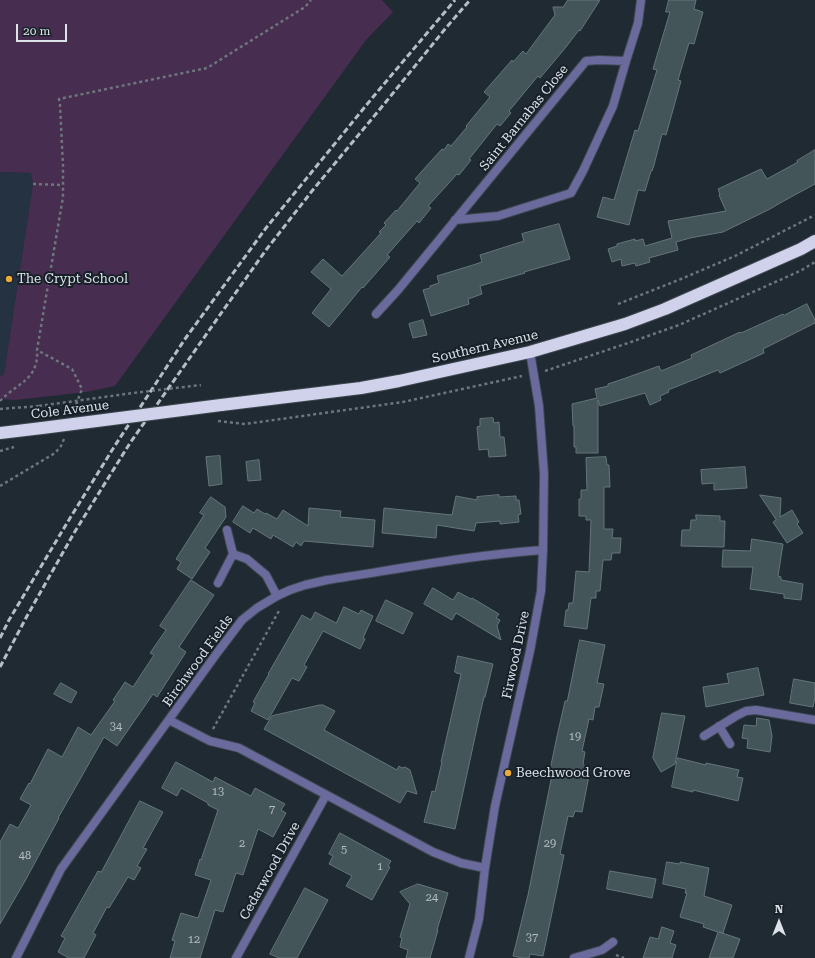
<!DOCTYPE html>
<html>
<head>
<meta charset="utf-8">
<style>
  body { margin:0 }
  #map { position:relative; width:815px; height:958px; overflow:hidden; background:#202a33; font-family:"Roboto Serif",serif }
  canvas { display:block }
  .north { position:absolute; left:759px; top:902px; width:40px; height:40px; -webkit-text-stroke:3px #172029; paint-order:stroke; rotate:0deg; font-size:11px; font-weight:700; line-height:16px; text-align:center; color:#dce2e8 }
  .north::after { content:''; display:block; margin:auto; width:14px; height:18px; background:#dce2e8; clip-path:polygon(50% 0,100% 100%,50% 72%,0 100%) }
  .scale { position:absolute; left:16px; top:24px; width:51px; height:18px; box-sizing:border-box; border:2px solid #dce2e8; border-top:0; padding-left:5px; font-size:12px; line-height:14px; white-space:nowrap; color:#dce2e8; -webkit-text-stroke:3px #172029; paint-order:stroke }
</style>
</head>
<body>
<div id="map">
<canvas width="815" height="958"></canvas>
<div class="north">N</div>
<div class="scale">20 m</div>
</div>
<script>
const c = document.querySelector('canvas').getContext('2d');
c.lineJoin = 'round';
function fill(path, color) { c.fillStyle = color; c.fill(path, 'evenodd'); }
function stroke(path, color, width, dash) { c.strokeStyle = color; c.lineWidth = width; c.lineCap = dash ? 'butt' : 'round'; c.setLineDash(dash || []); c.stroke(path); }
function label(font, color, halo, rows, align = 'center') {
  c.font = font + ' "Roboto Serif",serif'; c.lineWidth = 4; c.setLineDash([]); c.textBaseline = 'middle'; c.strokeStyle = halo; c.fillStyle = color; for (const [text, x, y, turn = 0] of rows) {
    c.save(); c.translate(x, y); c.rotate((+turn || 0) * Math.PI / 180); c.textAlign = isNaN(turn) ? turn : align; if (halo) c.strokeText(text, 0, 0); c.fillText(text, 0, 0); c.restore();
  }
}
fill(new Path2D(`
  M0,172l32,1 1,11 -29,190 -4,2z`), '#243241');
fill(new Path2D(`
  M0,0h382l11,12 -27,28 -251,346 -29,6 -71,8 -15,-1v-23l4,-2 29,-190 -2,-11 -31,-1z`), '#472d4f');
const building = new Path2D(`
  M568,0h32l-20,31 -1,-1 -13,17 -26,31 -2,-2 -29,35 2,2 -11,13 -3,-2 -28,35 2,1 -12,15 -2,-1 -29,32 3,2 -12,15 -2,-2 -30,34 3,2 -27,31 -1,-1 -33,40 -17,-14 19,-24 -20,-17 12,-13 19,17 39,-43 -2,-1 7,-7 -2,-2 12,-13 1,1 23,-28 -5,-4 7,-8 20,-22 2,1 4,-6 3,2 16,-19 -1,-1 24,-29 -6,-5 28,-32 1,2 10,-11 3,3 29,-39 -2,-8h10z
  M669,0h27l-2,9 9,3 -9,32 -5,-1 -11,37 3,1 -15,54 -4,-1 -8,31 -2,6h-1l-6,20 -7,-1 -9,35 -32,-8 6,-20 11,3 21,-70 3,1 19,-61 -4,-1 17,-57h-4z
  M815,150v34l-35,19 -10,6 -47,23 -33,6 -14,4 2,8 -29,8 1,4 -14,4 -1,-3 -13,3 -1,-7 -9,3 -4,-13 9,-3v-2l18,-5v2l8,-2 2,7 27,-8 -4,-17 58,-10 -7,-16 1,-1 -2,-5 43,-20 6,10 31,-17 -1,-1z
  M559,224l11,35 -46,13 1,1 -45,13 2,8 -14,5 1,5 -38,12 -8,-26 7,-2v-2l9,-3 -2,-7 36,-11 9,-3 -2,-7 44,-14 -2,-7z
  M807,304l8,16v3l-52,26 1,4 -44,20 -2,-3 -50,20 1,2 -9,4 1,4 -11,5 -5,-12 -45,13 -2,-6v53h-22v-6h-2v-21h-1l-1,-22 25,-6 -2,-9 13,-3v-2l15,-5 36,-13 2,5 31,-13 -1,-3 49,-23 1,1 42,-19 1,1z
  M423,320l4,15 -14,3 -4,-14z
  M493,418l1,5 5,-1 1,15h4l2,19 -17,1 -1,-8 -9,1 -2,-23 3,-1v-7z
  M220,456l2,28 -13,2 -3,-29z
  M606,457l1,8h2l1,22h-6v42h9l-1,9h9l-1,15h-8l-1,7h-8l-3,31h-4v7h-5l-4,31 -23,-3 2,-16h2l1,-7h4l3,-32 13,1 2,-52h-5v-4h-7v-17h2v-9h6l-1,-32z
  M259,460l2,20 -13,1 -2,-19z
  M745,467l2,21 -33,2v-7l-12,1 -1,-14z
  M499,495v2l17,-1v4h3l2,14 -3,1 1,7 -19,2v-3l-24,2 -2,8 -37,-6 -1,13 -54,-5 2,-25 68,7 4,-19 21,4v-3z
  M760,495l21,3 -1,19 12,-7 7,12 -2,2 6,9 -16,10 -14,-21 3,-2z
  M211,497l14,10 1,10 -21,31 5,4 -18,27 -15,-10 4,-7 -5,-3 28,-44 -4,-2z
  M243,506l11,7 3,-4 8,5 1,-1 11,6 6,-9 25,16 1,-18 32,3 -1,6 35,3 -2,27 -69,-6 -3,5 -5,-4 -3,5 -20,-12 -2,4 -18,-11 -3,5 -17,-11z
  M696,515l24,1v5h5l-1,26 -43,-1 1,-16h8l1,-10h5z
  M752,539l31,5 -5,32 3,1v3l22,4 -2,16 -17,-2v-4l-34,-5 3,-22h-31l1,-17 27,1z
  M191,580l23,15 -35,52 7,5 -29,45 -4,-3 -36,52 -13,-9 -46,81h1l-34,63 -25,43v-82l10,-18 8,4 13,-23 -11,-6 9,-16 1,1 18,-35 14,8 16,-30 13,8 24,-34 -2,-1 12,-18 8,5 21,-32 -4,-2 16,-23 -6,-4z
  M433,588l20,12 5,-8 13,7 1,-1 27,16 -3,4 4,2 -3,6 4,14 -45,-27 -4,7 -28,-16z
  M386,600l27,13 -10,21 -27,-13z
  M344,607l15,7 2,-4 12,6 -10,22 2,1 -5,10 -37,-18 -19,34 3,2 -8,14 -7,-3 -24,42 -17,-9 4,-8 -2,-1 16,-28h-1l34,-59 9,5 4,-8 21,11z
  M580,640l25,5 -8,38 7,1 -5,23h-4l-2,13 -4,-1 -7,32 3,1 -2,12 7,6 -8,42 -7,-1 -2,6 -5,-1 -8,38 4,1 -21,101 -13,-2 -1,4h-7l-9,-2 15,-61 25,-125h-3l6,-29 9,-40h2z
  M458,656l35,8 -8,33h-1l-4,17 -25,115 -31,-7 8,-31 3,1 7,-30h-1l20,-88 -5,-1v-1h-1z
  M758,668l6,27 -58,12 -3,-20 26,-4 -2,-9z
  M794,679l21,4v14l-2,10 -23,-4z
  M61,683l16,9 -6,11 -17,-9z
  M320,705h3l12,6 -11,19 73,40 2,-4 3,2 3,-1 5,3 7,24 -10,-3 -7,12 -136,-74 8,-13z
  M662,713l23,3 -10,48 -14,8 -8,-14z
  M757,718l12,2 3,16 -2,16 -23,-4 1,-9 -6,-1 2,-13 12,1z
  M678,758l28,7v-2l33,7 -2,7 6,1 -5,23 -45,-11v2l-21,-5z
  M176,762l37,20 2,-5 36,19 4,-8 30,16 -4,6 5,3 -13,24 -15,-8 -15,46 -7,-2 -13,39 -8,-2 -15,48h-30l5,-17 -3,-1 9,-27 17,5 13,-38 -16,-5 5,-16 1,1 17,-50 -10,-5v-2l-27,-15 -4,8 -15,-8z
  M140,801l23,11 -20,36 4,1 -10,17 4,2 -7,12 -6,-3 -19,31 -2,-1 -14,26 3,2 -12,23h-15l-11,-6 7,-14 -4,-2 37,-65 3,1z
  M340,833l51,28 -3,5 2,1 -18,33 -26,-14 6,-10 -23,-12 4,-8 -4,-2z
  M667,862l13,2v-2l29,6 -5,28 28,9 -9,28 -4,-1 21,7 -7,19h-24l9,-26 -15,-5 1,-3 -24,-7 7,-24h-2l1,-4 -23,-5z
  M610,871l46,8 -4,19 -45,-9z
  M418,884l30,9 -11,37h1l-8,28h-24l2,-8 -8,-3 2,-9 -2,-1 10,-33 -10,-12z
  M305,888l23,12 -31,58h-18l-9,-4z
  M662,927l12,4 -4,12 6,2 -4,13h-29l7,-21 8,2z`);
fill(building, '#445559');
stroke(building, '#64767a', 1);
const street = new Path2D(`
  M455,220l43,-4 73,-23 12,-22 30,-65 13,-45 12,-38 3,-23
  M376,314l22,-24 188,-229 13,-1 27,1
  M233,554l14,5 19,16 11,21
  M218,583l15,-29 -6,-24
  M169,720l41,21 29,7 194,104 28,11 24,5
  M719,726l11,18
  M704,736l32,-20 10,-5 10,-1 59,10
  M16,958l45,-89 156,-216 25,-33 15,-12 20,-12 13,-6 15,-5 22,-5c72,-11 144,-25 216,-30
  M236,958l90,-163
  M469,958l10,-39 6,-51 10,-62 35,-155 11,-60 2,-41 1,-76 -5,-68 -9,-54
  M574,958l28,-8 11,-8`);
const highway = new Path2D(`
  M221,405l140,-17 38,-7 131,-29 95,-28 40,-15 136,-60 14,-8
  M0,433l42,-5`);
stroke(street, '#3e4750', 10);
stroke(highway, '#3e4750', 14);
stroke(new Path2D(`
  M33,184l30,1
  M618,304l63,-25 54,-23 80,-41
  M545,371l86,-29 48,-17 121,-54 15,-9
  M0,401c17,-18 39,-21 37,-51
  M0,409l39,-3
  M74,410l8,-21 -10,-20 -35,-19 26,-153v-32l-3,-60 -1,-6 148,-31 98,-61 6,-7
  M218,421l27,3 158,-22 119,-26
  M0,451l14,-4
  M0,486l55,-33 6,-7 3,-7
  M213,729l67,-120
  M616,955l8,3`), '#6d757d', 2.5, [3, 3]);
stroke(street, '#6a6a9c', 8);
stroke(highway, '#d0d1ea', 12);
stroke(new Path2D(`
  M0,638l9,-18 58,-97 47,-76 71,-108 81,-111 107,-131 82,-97
  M0,667l27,-51 47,-83 56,-90 92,-131 44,-62 46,-59 73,-88 60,-74 25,-29`), '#b6bdc4', 3, [6, 3]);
const highwayBridge = new Path2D(`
  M42,428l179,-23`);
stroke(highwayBridge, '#3e4750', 14, []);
stroke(new Path2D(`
  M39,406l94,-13 68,-8`), '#6d757d', 2.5, [3, 3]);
stroke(highwayBridge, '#d0d1ea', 12);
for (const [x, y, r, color] of [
  [9,279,4,"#e9ab38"],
  [508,773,4,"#e9ab38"]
]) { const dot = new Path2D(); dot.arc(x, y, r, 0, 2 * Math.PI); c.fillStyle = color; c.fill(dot); stroke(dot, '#172029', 1.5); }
label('11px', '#b6bfc4', null, [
  ["34",116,727],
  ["19",575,737],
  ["13",218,792],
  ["7",272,810],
  ["2",242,844],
  ["29",550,844],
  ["5",344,850],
  ["48",25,856],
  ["1",380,867],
  ["24",432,898],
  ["37",532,938],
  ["12",194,940]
]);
label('13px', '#dce2e8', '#172029', [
  ["Saint Barnabas Close",524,118,-51],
  ["Southern Avenue",485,347,-13],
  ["Cole Avenue",70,410,-7],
  ["Firwood Drive",516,655,-78],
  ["Birchwood Fields",198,661,-54],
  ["Cedarwood Drive",270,871,-61]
]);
label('13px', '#dce2e8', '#172029', [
  ["The Crypt School",17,279],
  ["Beechwood Grove",516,773]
], 'left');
</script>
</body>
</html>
